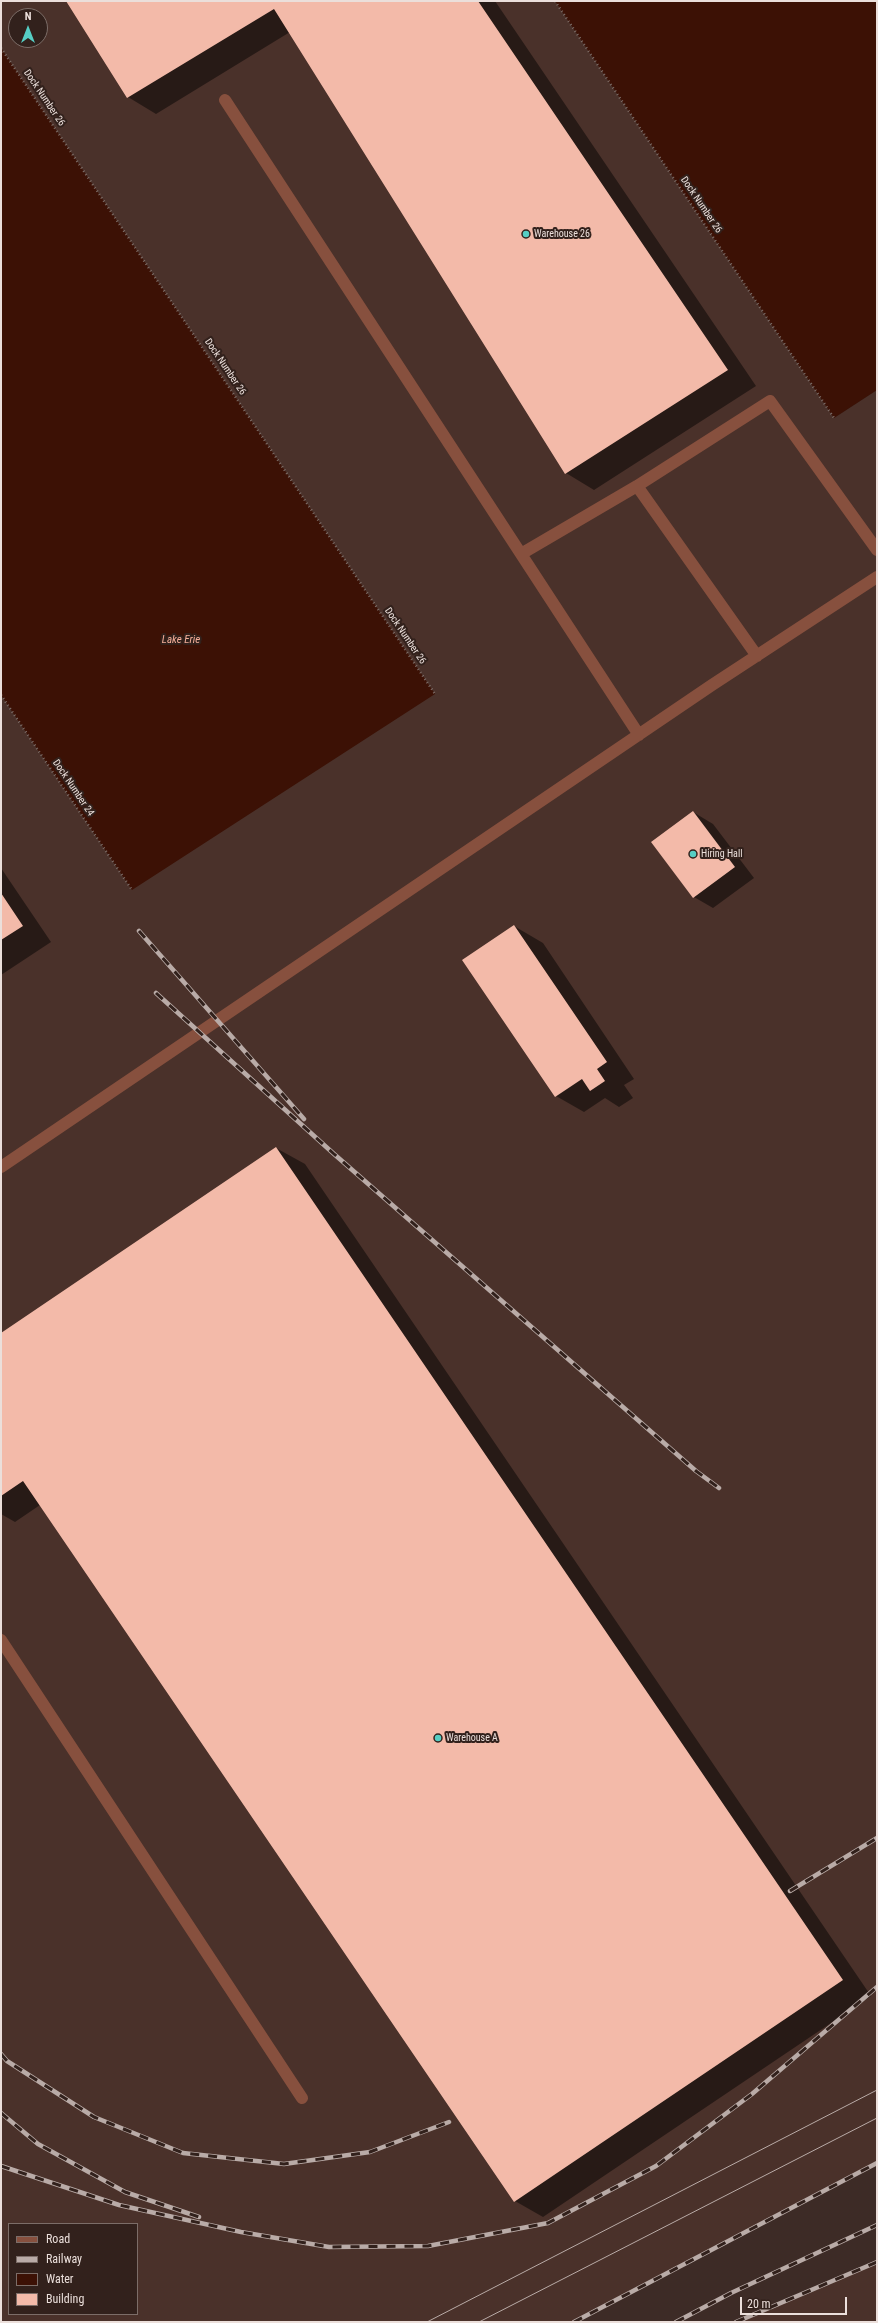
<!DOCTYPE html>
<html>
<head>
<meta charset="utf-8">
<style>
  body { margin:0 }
  #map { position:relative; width:878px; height:2323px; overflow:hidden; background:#3d2b26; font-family:"Roboto Condensed",sans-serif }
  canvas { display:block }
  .frame { position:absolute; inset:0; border:2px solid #ebdfdb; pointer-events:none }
  .legend { position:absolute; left:8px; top:2223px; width:130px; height:92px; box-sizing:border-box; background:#32211c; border:1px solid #7c6d68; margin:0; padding:5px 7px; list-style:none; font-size:12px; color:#ebdfdb }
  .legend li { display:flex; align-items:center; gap:8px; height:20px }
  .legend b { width:20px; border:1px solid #7c6d68 }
  .north { position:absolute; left:8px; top:8px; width:40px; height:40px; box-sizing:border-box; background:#32211c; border:1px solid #7c6d68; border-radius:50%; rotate:0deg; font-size:11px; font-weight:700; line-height:16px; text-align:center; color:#ebdfdb }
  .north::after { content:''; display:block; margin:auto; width:14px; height:18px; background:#56cec4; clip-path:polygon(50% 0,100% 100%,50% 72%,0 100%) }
  .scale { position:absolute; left:740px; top:2297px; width:107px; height:18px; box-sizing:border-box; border:2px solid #ebdfdb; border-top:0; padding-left:5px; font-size:12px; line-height:14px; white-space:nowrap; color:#ebdfdb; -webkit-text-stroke:3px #32211c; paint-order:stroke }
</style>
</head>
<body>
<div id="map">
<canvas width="878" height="2323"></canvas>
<div class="frame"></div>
<ul class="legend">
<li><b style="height:5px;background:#87503e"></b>Road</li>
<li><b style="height:5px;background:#b9aba7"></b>Railway</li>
<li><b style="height:11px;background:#3c1105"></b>Water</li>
<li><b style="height:11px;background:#f3baa9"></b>Building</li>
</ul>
<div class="north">N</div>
<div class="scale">20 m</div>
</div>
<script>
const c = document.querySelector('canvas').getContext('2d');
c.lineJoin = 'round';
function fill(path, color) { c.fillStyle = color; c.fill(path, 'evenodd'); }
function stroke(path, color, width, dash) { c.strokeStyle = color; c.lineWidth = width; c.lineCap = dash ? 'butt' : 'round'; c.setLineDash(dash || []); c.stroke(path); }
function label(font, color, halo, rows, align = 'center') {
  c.font = font + ' "Roboto Condensed",sans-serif'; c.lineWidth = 4; c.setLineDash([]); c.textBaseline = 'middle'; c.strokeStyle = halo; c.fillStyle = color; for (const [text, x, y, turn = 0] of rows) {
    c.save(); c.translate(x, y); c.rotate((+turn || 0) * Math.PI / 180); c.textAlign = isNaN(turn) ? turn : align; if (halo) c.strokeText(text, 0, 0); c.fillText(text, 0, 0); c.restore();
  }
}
fill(new Path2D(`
  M1,1h554l279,417 43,-28v1773l-303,159h-573v-1627l131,195 -131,-842zM16,16h24v24h-24zM9,2224h128v90h-128z
  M877,2262v60h-141l9,-4z`), '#4a312a');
fill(new Path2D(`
  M555,1h322v389l-43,28z
  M1,48l434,646 -303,196 -131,-195z`), '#3c1105');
fill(new Path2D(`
  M67,1h428l261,385 -162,104 -28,-17 -276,-441 -134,82 -28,-17z
  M693,812l20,12 41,54 -41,30 -19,-11z
  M1,868l50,74 -50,33z
  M514,926l29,17 91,136 -10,6 9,13 -14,9 -14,-9 -21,14 -28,-16z
  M276,1148l29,16 566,832 -328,221 -28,-16 -475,-696 -25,17 -14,-8v-180z`), '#0007');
fill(new Path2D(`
  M66,1h412l250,369 -163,104 -291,-465 -147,89z
  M693,811l42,56 -42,31 -42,-56z
  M1,893l22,33 -22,14z
  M514,925l93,137 -10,7 8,12 -15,10 -8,-12 -27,18 -93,-137z
  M276,1147l567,833 -329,222 -491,-721 -22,15v-163z`), '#f3baa9');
stroke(new Path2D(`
  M555,1l279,417
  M1,48l434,646
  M1,695l131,195`), '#7f6f6a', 2.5, [1, 3]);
stroke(new Path2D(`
  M225,100l414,635
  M637,486l120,170
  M521,554l116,-68 133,-85 107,149
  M1,1167l711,-482 165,-108
  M1,1640l301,458`), '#87503e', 12);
stroke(new Path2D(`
  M427,2322l450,-232
  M479,2322l398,-204`), '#b9aba7', 1);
const rail = new Path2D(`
  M139,931l165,188
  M156,993l178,161 362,317 23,17
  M790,1891l87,-53
  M1,2054l6,7 87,56 89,36 101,11 86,-12 79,-30
  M1,2113l37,31 87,48 74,25
  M1,2166l118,39 122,27 88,15 99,-1 120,-23 108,-57 96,-72 125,-107
  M574,2322l303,-159
  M676,2322l55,-29 146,-68
  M736,2322l141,-60`);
stroke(rail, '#b9aba7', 4.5);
stroke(rail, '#32211c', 3, [9]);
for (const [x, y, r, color] of [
  [526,234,4,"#56cec4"],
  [693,854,4,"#56cec4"],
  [438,1738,4,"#56cec4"]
]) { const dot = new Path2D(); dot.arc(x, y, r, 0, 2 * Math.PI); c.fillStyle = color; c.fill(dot); stroke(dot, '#32211c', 1.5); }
label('10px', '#ebdfdb', '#32211c', [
  ["Dock Number 26",44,98,56],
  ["Dock Number 26",701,205,56],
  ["Dock Number 26",225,367,56],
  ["Dock Number 26",405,636,56],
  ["Dock Number 24",73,788,56]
]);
label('10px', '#ebdfdb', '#32211c', [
  ["Warehouse 26",534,234],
  ["Hiring Hall",701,854],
  ["Warehouse A",446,1738]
], 'left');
label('italic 11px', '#f5ae99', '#32211c', [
  ["Lake Erie",181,640]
]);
</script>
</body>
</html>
